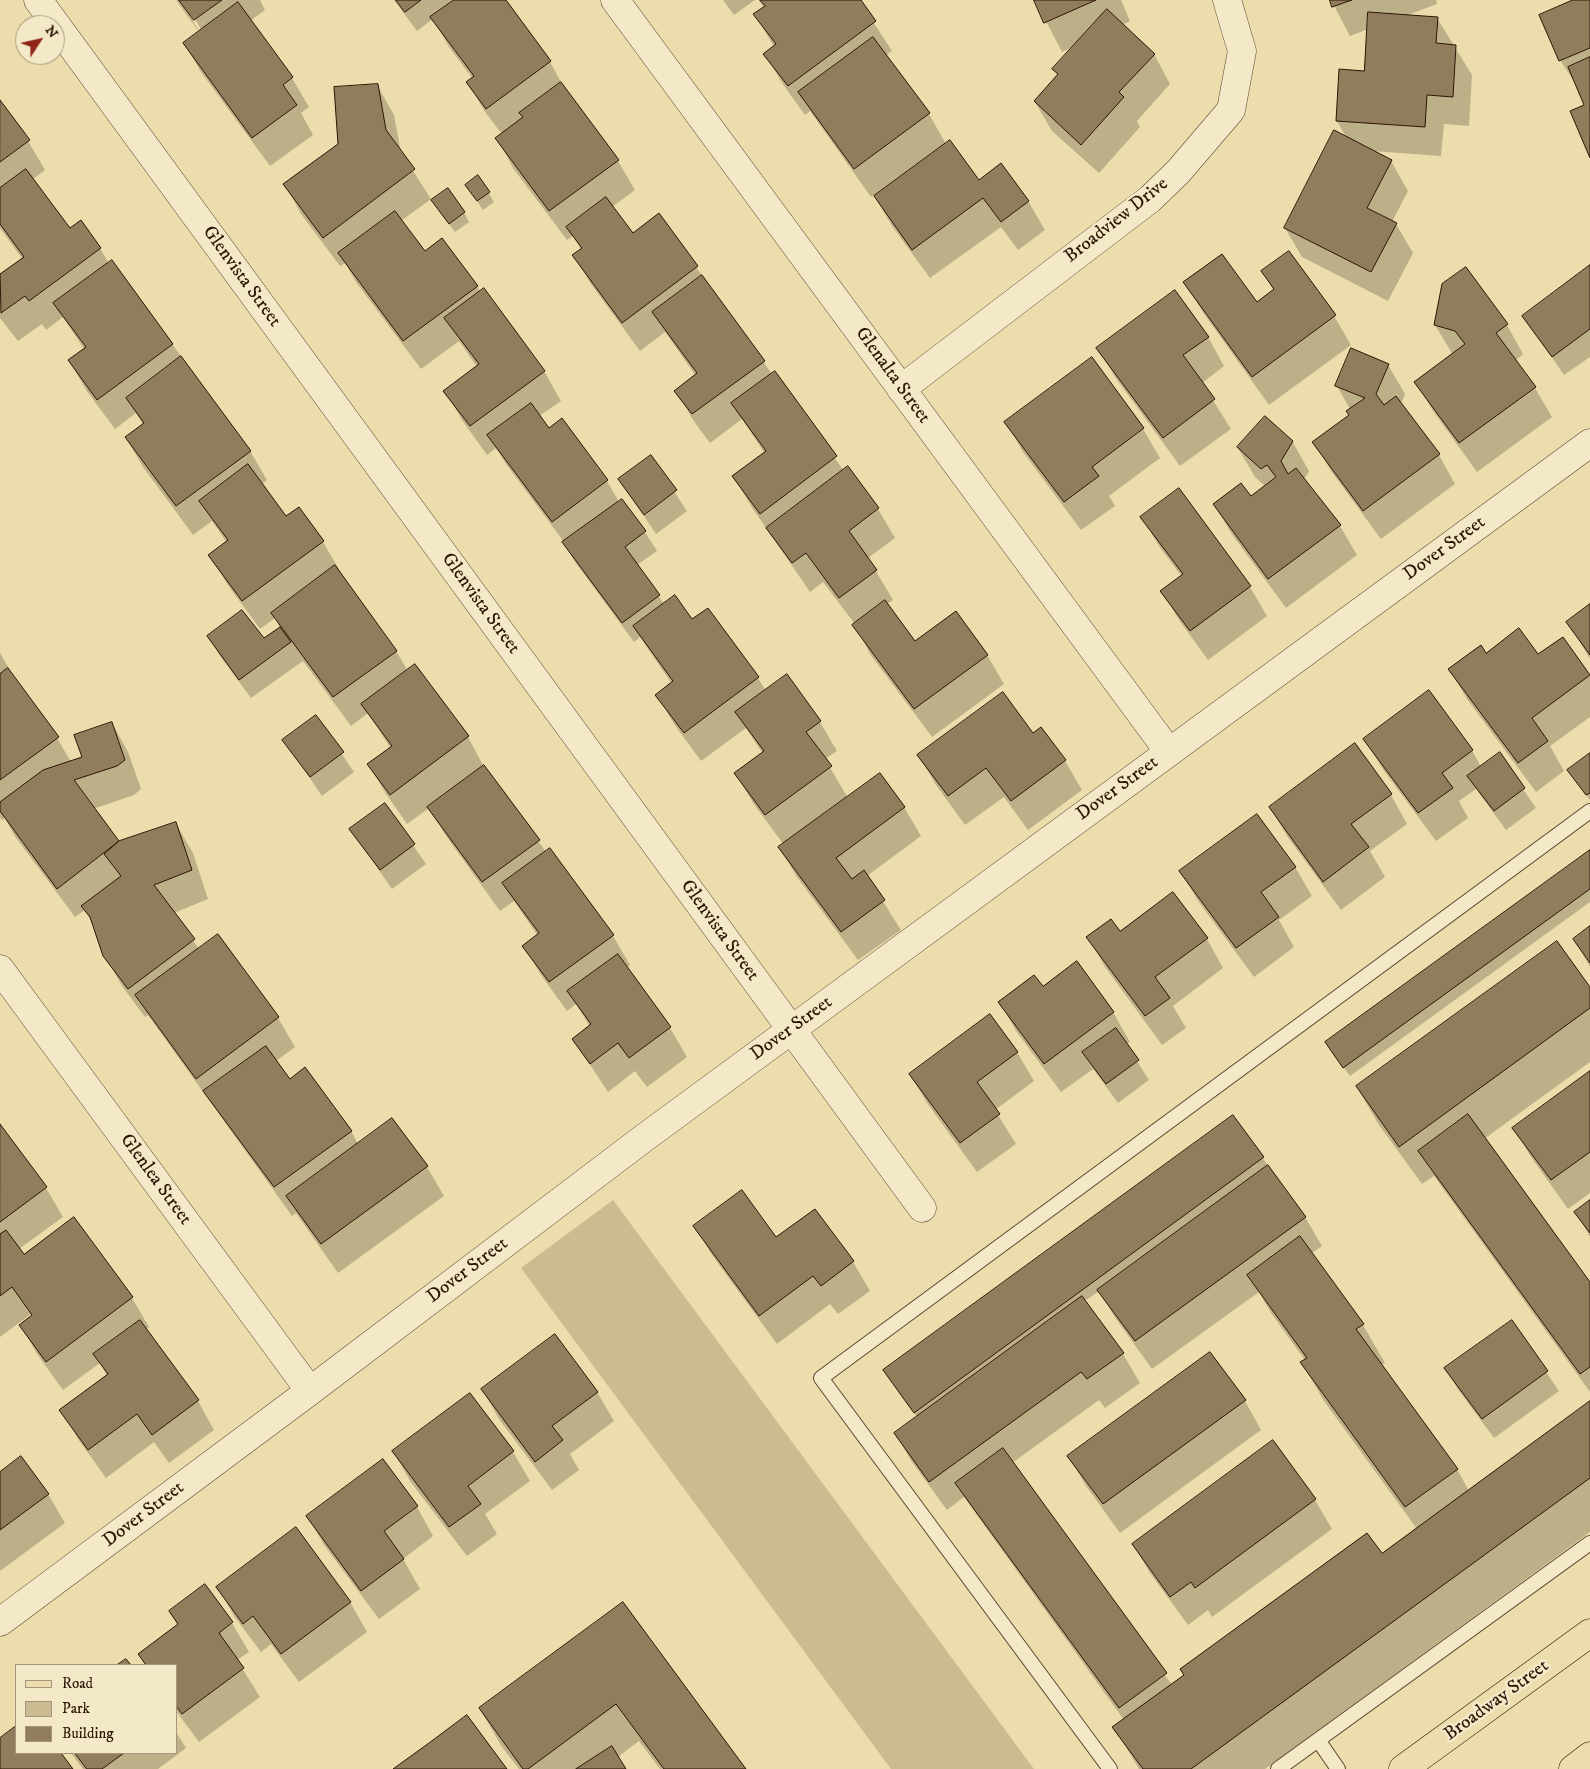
<!DOCTYPE html>
<html>
<head>
<meta charset="utf-8">
<style>
  body { margin:0 }
  #map { position:relative; width:1590px; height:1769px; overflow:hidden; background:#ecddac; font-family:"IM FELL DW Pica",serif }
  canvas { display:block }
  .legend { position:absolute; left:15px; top:1664px; width:162px; height:90px; box-sizing:border-box; background:#f3e9c9; border:1px solid #a3947b; margin:0; padding:6px 9px; list-style:none; font-size:15px; color:#2c1405 }
  .legend li { display:flex; align-items:center; gap:10px; height:25px }
  .legend b { width:25px; border:1px solid #a3947b }
  .north { position:absolute; left:15px; top:15px; width:50px; height:50px; box-sizing:border-box; background:#f3e9c9; border:1px solid #a3947b; border-radius:50%; rotate:55deg; font-size:14px; font-weight:700; line-height:20px; text-align:center; color:#2c1405 }
  .north::after { content:''; display:block; margin:auto; width:18px; height:22px; background:#8f2418; clip-path:polygon(50% 0,100% 100%,50% 72%,0 100%) }
</style>
</head>
<body>
<div id="map">
<canvas width="1590" height="1769"></canvas>
<ul class="legend">
<li><b style="height:6px;background:#ecddac"></b>Road</li>
<li><b style="height:14px;background:#cbbb90"></b>Park</li>
<li><b style="height:14px;background:#907d5c"></b>Building</li>
</ul>
<div class="north">N</div>
</div>
<script>
const c = document.querySelector('canvas').getContext('2d');
c.lineJoin = 'round';
function fill(path, color) { c.fillStyle = color; c.fill(path, 'evenodd'); }
function stroke(path, color, width, dash) { c.strokeStyle = color; c.lineWidth = width; c.lineCap = dash ? 'butt' : 'round'; c.setLineDash(dash || []); c.stroke(path); }
function label(font, color, halo, rows, align = 'center') {
  c.font = font + ' "IM FELL DW Pica",serif'; c.lineWidth = 5; c.setLineDash([]); c.textBaseline = 'middle'; c.strokeStyle = halo; c.fillStyle = color; for (const [text, x, y, turn = 0] of rows) {
    c.save(); c.translate(x, y); c.rotate((+turn || 0) * Math.PI / 180); c.textAlign = isNaN(turn) ? turn : align; if (halo) c.strokeText(text, 0, 0); c.fillText(text, 0, 0); c.restore();
  }
}
fill(new Path2D(`
  M613,1200l421,569h-143l-370,-501z`), '#cbbb90');
fill(new Path2D(`
  M176,0h84l5,10 -15,11 42,57 17,29 -8,6 12,22 -43,31 -69,-94 -17,-29 15,-11zM192,14l10,17h-3l-9,-15z
  M394,0h110l46,62 16,29 52,70 17,29 -23,17 20,28 27,-20 113,159 2,-1 70,98 4,-3 30,41 17,29 -27,20 25,42 -6,4 28,38 72,13 17,29 -72,53 -62,-83 -15,-30 -32,-42 -13,10 -59,-86 -17,-29 31,-23 -23,-35 -32,24 -17,-23 -17,-29 20,-15 -31,-44 -25,19 -49,-67 -17,-29 7,-5 -8,-14 -6,4 -54,-72 -16,-30 5,-4 -17,-22 -17,-29 5,-4 -24,-32 -16,-28 -16,12z
  M723,0h32l-21,15z
  M759,0h100l33,51 -6,4 43,59 17,30 33,37 49,20 17,29 -27,20 -17,-23 -71,51 -38,-52 -18,-31 -3,2 -61,-86 -5,4 -23,-32 -17,-29 9,-7 -19,-33 9,-6z
  M1035,0h86l9,21 -8,4 32,29 16,30 -33,37 3,6 -41,46 -47,-42 -17,-29 23,-26 -4,-7 21,-23 -13,6z
  M1331,0h105l1,4 -32,12 32,2 35,57 -3,51 -25,-2 -3,32 -69,-5 19,10 17,30 -16,31 4,2 17,29 -25,48 -86,-44 -17,-29 62,-89 -10,-18 28,-49 3,-43 -18,7z
  M1574,0h16v154l-4,-48 -7,-17 -19,-29z
  M377,85l17,30 7,37 30,47 -30,22 23,32 53,34 67,84 17,30 -22,15 10,13 13,-10 45,62 12,21 3,-2 23,32 12,19 -20,14 27,39 28,17 66,57 8,13 54,31 17,29 -12,8 23,39 56,9 17,29 -54,40 34,54 -43,30 -61,-83 -17,-29 4,-3 -31,-42 -17,-29 27,-20 -17,-26 -45,33 -27,-37 -17,-29 15,-11 -32,-47 -6,5 -59,-80 -11,-20 -58,-78 -10,-16 -9,7 -25,-35 -17,-29 32,-24 -18,-26 -38,28 -65,-87 -11,-19 -5,3 -39,-52 -16,-30 54,-40z
  M0,102l28,39 17,29 -13,10 37,50 31,18 9,16 63,80 78,107 17,29 -6,5 25,33 13,-9 24,33 17,29 -2,1 58,79 12,20 7,-5 53,71 16,30 62,85 3,-2 64,86 17,29 -4,3 44,60 17,29 -40,30 -12,-16 -27,21 -35,-53 17,-12 -14,-23 -9,7 -26,-36 -17,-29 14,-10 -24,-35 -14,10 -54,-75 -17,-28 -22,16 -21,-30 -17,-29 22,-16 -23,-36 -17,13 -48,-65 -52,37 -31,-42 -11,-20 55,4 16,-12 -5,-10 -15,11 -33,-45 -17,-29 17,-12 -15,-22 -19,14 -50,-68 -17,-29 17,-13 -7,-12 -21,16 -29,-39 -17,-30 15,-11 -21,-32 -17,13 -4,-6 -24,17 -18,-23v-43l23,-15 -23,-32z
  M466,185l22,7 6,10 -11,8z
  M433,201l31,11 5,10 -14,10z
  M1590,267v90l-26,18 -40,-59z
  M1466,269l41,56 16,29 -8,7 20,27 17,29 -75,55 -44,-61 -17,-29 37,-27 -18,-30z
  M1262,271l72,45 17,29 -82,60 -67,-94 -17,-29 72,21 17,-12z
  M1208,337l16,29 -22,17 29,46 -51,37 -65,-89 -17,-29z
  M1388,365l17,29 -4,10 38,51 16,29 -74,55 -50,-68 -17,-29 36,-27v-6l-13,-23z
  M1006,422l137,7 17,29 -51,38 6,10 -34,24 -58,-78z
  M1292,441l17,30 -5,9 36,46 17,29 -71,53 -55,-75 -17,-29 37,-6 15,-11 -11,-10 -17,-29z
  M651,457l36,54 -31,23 -36,-54z
  M1142,517l108,70 17,29 -59,44 -29,-40 -17,-29 20,-14 -23,-31z
  M1590,606v53l-22,-37z
  M1563,638l27,39v40l-40,29 14,25 -28,21 -69,-93 -17,-29 36,-15 52,1z
  M0,653l10,17 -2,1 49,67 14,24 12,-4 29,-35 16,29 13,37 -7,6 -41,14 26,34 57,-19 17,29 15,46 -34,14 25,36 19,-14 60,83 17,29 -19,14 14,19 61,51 7,13 69,23 17,29 -106,77 -42,-60 -4,3 -144,-201 -3,2 -23,-31 -17,-30 -11,-30 -9,-16 -10,7 -61,-82 -9,-17 -3,2 -2,-3z
  M316,716l38,56 -32,24 -38,-56z
  M1041,729l24,32 17,29 -54,40 -24,-33 -39,28 -29,-40 -17,-29 114,-21z
  M1365,739l107,11 9,17 18,-13 37,54 -30,22 -30,-41 -17,12 9,17 -32,23 -54,-73z
  M1590,755v45l-15,-21z
  M1391,795l16,29 -37,27 15,26 -44,33 -54,-74 -17,-29z
  M385,805l41,59 -34,25 -41,-59z
  M1590,851v51l-240,174 -18,-24z
  M1295,867l17,29 -33,24 15,27 -40,30 -56,-76 -17,-29z
  M1173,893l34,46 16,29 -50,38 13,22 -24,17 -57,-78 -17,-30 31,-4z
  M1590,928v39l-16,-28z
  M1043,988l70,24 17,30 -4,2 23,36 -31,23 -25,-34 -32,23 -45,-61 -16,-29z
  M1590,989v73l-106,77 106,145v108l-156,-216 -12,8 -43,-59 -22,-38z
  M1017,1052l17,29 -39,29 21,34 -39,28 -50,-69 -17,-29z
  M1590,1073v120l-22,16 -37,-52 -17,-29z
  M1233,1117l72,100 17,29 -11,8 52,71 22,38 -4,2 76,104 12,22 121,-89v130l-325,237h-126l-25,-42 10,-7 -160,-223 -17,13 -35,-48 -17,-29 22,-16 -27,-37zM1099,1291l17,28 36,50 107,-77 12,21 34,47 -3,3 22,38 93,128 -36,25 -209,131 -160,-222 87,-63 6,8 35,-25 -17,-29 -38,-53z
  M0,1126l46,62 17,29 -44,32 4,7 51,-37 58,79 17,29 -4,3 53,71 16,29 -45,33 -15,-21 -48,36 -28,-39 -17,-29 46,-34 -7,-13 -37,27 -26,-36 -16,-29 12,-9 -2,-2 -31,23z
  M1590,1202v35l-14,-25z
  M815,1211l38,51 17,29 -32,23 -8,-10 -53,40 -65,-89 -17,-29 81,13z
  M1511,1321l48,70 -65,47 -37,-50 -11,-20z
  M482,1389l115,3 17,29 -44,33 9,16 -27,20 -53,-71z
  M470,1395l43,57 17,29 -45,33 12,20 -30,22 -57,-75 -16,-29z
  M1245,1401l16,29 -141,103 -34,-47 -17,-29z
  M1273,1442l42,58 17,29 -120,88 -4,-7 -20,15 -38,-52 -17,-29z
  M0,1473l48,21 17,29 -65,48z
  M417,1507l16,29 -30,23 17,30 -41,30 -55,-74 -16,-29z
  M205,1586l27,37 17,29 -12,8 23,37 -61,45 -23,-31v-46h-31l-6,-11 39,-28 -8,-14z
  M218,1587l132,15 17,30 -68,50 -28,-38 -10,8 -27,-36z
  M623,1604l121,165h-84l-21,-28 -21,16 7,12h-106l-17,-22 -22,-38z
  M16,1728v25h44l12,16h-72v-29z
  M176,1732l10,16 -28,21h-75l-12,-16h105z`), '#0003');
const building = new Path2D(`
  M179,0h43l-28,20z
  M396,0h25l-16,12z
  M454,0h52l45,61 -65,48 -20,-27 8,-6 -44,-59z
  M760,0h101l15,21 -88,65 -25,-32 13,-10 -23,-30 12,-8z
  M1034,0h62l-52,23z
  M1330,0h22l-20,7z
  M1573,0h17v48l-31,13 -20,-46z
  M238,2l55,75 -10,8 14,20 -45,33 -69,-95z
  M1107,9l48,45 -36,38 5,5 -43,48 -47,-44 24,-27 -6,-5z
  M1368,12l70,5 -2,26 20,2 -3,52 -26,-2 -2,32 -89,-6 3,-52 25,2z
  M873,37l57,76 -76,56 -56,-77z
  M1590,57v101l-20,-47 14,-6 -16,-38z
  M561,82l58,78 -70,51 -54,-73 28,-21 -4,-4z
  M378,84l8,46 29,39 -92,69 -40,-54 55,-40 -4,-57z
  M0,100l30,40 -30,22z
  M1334,130l58,30 -25,48 30,15 -26,49 -87,-44z
  M950,140l29,40 22,-17 28,38 -28,21 -18,-24 -71,52 -38,-54z
  M26,169l44,59 11,-8 20,28 -72,53 -4,-5 -24,17 -1,-39 24,-17 -24,-33v-36z
  M478,175l12,17 -13,9 -12,-16z
  M448,188l17,24 -16,12 -18,-24z
  M606,197l27,36 26,-20 39,53 -76,57 -50,-68 10,-7 -16,-21z
  M395,211l30,40 17,-13 36,48 -75,55 -65,-88z
  M1289,251l47,64 -84,62 -69,-95 39,-28 35,48 17,-13 -13,-18z
  M112,260l61,84 -76,56 -29,-40 18,-13 -33,-44z
  M1590,265v64l-38,28 -30,-41z
  M1466,267l42,57 -12,9 40,54 -77,56 -45,-61 51,-38 -10,-13 -21,-6 8,-41z
  M702,275l63,86 -73,53 -18,-23 23,-18 -45,-61z
  M484,288l61,83 -75,55 -27,-35 36,-27 -35,-46z
  M1175,290l34,47 -26,18 32,44 -52,39 -67,-90z
  M1351,348l38,16 -13,30 8,11 12,-9 44,58 -77,57 -51,-69 37,-27 -3,-4 19,-13 -30,-12z
  M181,356l70,95 -75,55 -51,-69 19,-14 -18,-25z
  M1092,357l52,71 -52,39 7,9 -35,26 -60,-80z
  M775,371l62,85 -77,58 -28,-38 34,-25 -35,-48z
  M531,403l18,25 13,-10 46,62 -56,42 -65,-87z
  M1265,416l28,25 -12,20 7,13 8,-6 45,57 -73,54 -55,-75 28,-21 10,13 25,-19 -9,-12 -6,4 -24,-22z
  M651,455l26,35 -33,25 -26,-36z
  M248,464l38,52 13,-9 25,34 -82,60 -34,-46 20,-15 -29,-39z
  M848,466l31,42 -30,23 28,39 -38,28 -33,-45 -14,10 -26,-35z
  M1179,488l72,98 -61,45 -30,-40 23,-17 -43,-57z
  M622,499l24,32 -21,16 35,48 -38,28 -60,-81z
  M335,565l62,86 -64,46 -62,-84z
  M675,595l17,24 16,-11 51,69 -75,56 -29,-38 18,-14 -40,-55z
  M885,600l30,41 41,-30 32,44 -74,54 -62,-84z
  M1590,604v51l-24,-33z
  M242,610l22,28 16,-11 11,15 -52,38 -32,-44z
  M1519,628l19,26 25,-17 27,38 -58,43 16,23 -30,22 -70,-94 33,-24 5,8z
  M415,664l54,72 -79,59 -23,-31 25,-18 -31,-42z
  M8,668l51,69 -59,43v-106z
  M787,674l34,47 -15,11 26,34 -67,49 -31,-42 30,-22 -29,-39z
  M1429,690l44,60 -31,23 11,15 -35,25 -55,-74z
  M1003,692l30,41 8,-6 25,33 -55,41 -25,-33 -38,28 -31,-41z
  M316,715l28,37 -34,25 -28,-37z
  M112,722l13,38 -8,6 -43,14 45,61 -62,48 -57,-78v-9l43,-32 39,-13 -8,-22z
  M1355,743l37,51 -41,30 18,23 -46,35 -54,-75z
  M1500,752l25,36 -31,23 -27,-35z
  M1590,753v40l-4,2 -19,-25z
  M484,765l56,75 -58,42 -55,-75z
  M880,773l25,34 -69,51 16,21 12,-9 21,30 -44,32 -63,-85z
  M385,803l30,41 -35,26 -31,-41z
  M1257,814l39,53 -35,25 18,25 -43,31 -57,-77z
  M176,822l16,48 -38,15 41,54 -67,50 -25,-33 -13,-39 -9,-11 40,-30 -17,-22 15,-13z
  M550,848l64,87 -65,47 -27,-36 17,-13 -37,-50z
  M1590,850v39l-247,179 -18,-26z
  M1173,892l35,46 -53,39 15,21 -25,18 -59,-79 25,-18 9,12z
  M1590,926v37l-17,-24z
  M218,934l61,83 -83,62 -61,-84z
  M1557,941l33,46v21l-191,139 -43,-61z
  M618,954l53,73 -42,31 -11,-15 -28,21 -18,-25 19,-15 -24,-33z
  M1077,961l37,51 -70,52 -46,-62 36,-27 9,11z
  M990,1014l28,38 -41,30 23,32 -40,29 -51,-69z
  M1116,1028l23,32 -33,24 -24,-32z
  M266,1046l24,33 15,-12 47,64 -78,56 -71,-96z
  M1590,1071v81l-39,28 -39,-52z
  M1468,1114l122,168v85l-10,7 -162,-223z
  M1233,1115l31,42 -350,256 -31,-43z
  M392,1118l36,48 -107,78 -35,-48z
  M0,1124l47,63 -47,35z
  M1268,1165l38,52 -171,124 -38,-51z
  M742,1190l34,47 39,-28 39,52 -33,25 -8,-10 -54,40 -66,-90z
  M1590,1200v33l-16,-21z
  M74,1217l59,80 -87,65 -27,-37 13,-10 -20,-28 -12,9v-62l6,-4 18,24z
  M1300,1236l64,88 -8,5 102,140 -53,38 -105,-145 7,-4 -60,-83z
  M1082,1296l42,57 -37,26 -6,-7 -152,110 -35,-49z
  M140,1320l59,80 -47,35 -15,-21 -49,36 -29,-40 49,-36 -15,-20z
  M1512,1320l36,51 -66,48 -38,-51z
  M555,1334l43,58 -46,34 11,14 -28,22 -54,-73z
  M1210,1352l36,48 -143,104 -36,-48z
  M470,1393l44,58 -46,35 13,18 -32,23 -57,-76z
  M1590,1401v77l-399,291h-48l-31,-42 72,-52 -4,-6 187,-136 15,20z
  M1273,1440l43,59 -121,89 -4,-6 -21,15 -38,-53z
  M1003,1448l164,225 -48,35 -164,-225z
  M21,1456l28,38 -49,36v-58z
  M383,1459l35,47 -34,25 20,28 -43,32 -55,-75z
  M296,1527l55,75 -70,52 -28,-38 -10,8 -27,-37z
  M205,1584l28,38 -14,11 25,35 -62,46 -6,-8v-41h-30l-8,-11 40,-30 -9,-13z
  M623,1602l123,167h-82l-48,-65 -88,65h-5l-44,-61z
  M126,1659l5,6h-14z
  M467,1715l40,54h-114l36,-26z
  M16,1726v27h45l12,16h-73v-31z
  M612,1746l14,23h-50z
  M75,1753h49l-22,16h-15z`);
fill(building, '#907d5c');
stroke(building, '#2c1405', 1);
const service = new Path2D(`
  M1318,1740l20,29
  M1110,1769l-289,-391 769,-567
  M1278,1769l312,-226`);
const minor = new Path2D(`
  M38,0l884,1208
  M615,0l554,752
  M901,389l249,-190 28,-27 53,-62 11,-59 -15,-51
  M0,969l310,422
  M0,1622l310,-231 334,-253 946,-695`);
const primary = new Path2D(`
  M1403,1769l187,-136
  M1573,1769l17,-13`);
stroke(service, '#5c462f', 16);
stroke(minor, '#5c462f', 29);
stroke(primary, '#2c1405', 29);
stroke(service, '#f3e9c9', 14);
stroke(minor, '#f3e9c9', 28);
stroke(primary, '#ecddac', 28);
label('19px', '#2c1405', '#f3e9c9', [
  ["Broadview Drive",1117,221,-38],
  ["Glenvista Street",241,277,54],
  ["Glenalta Street",892,376,54],
  ["Dover Street",1445,549,-36],
  ["Glenvista Street",480,604,54],
  ["Dover Street",1118,789,-36],
  ["Glenvista Street",719,931,54],
  ["Dover Street",792,1029,-36],
  ["Glenlea Street",155,1180,54],
  ["Dover Street",468,1271,-37],
  ["Dover Street",144,1515,-37],
  ["Broadway Street",1497,1701,-36]
]);
</script>
</body>
</html>
